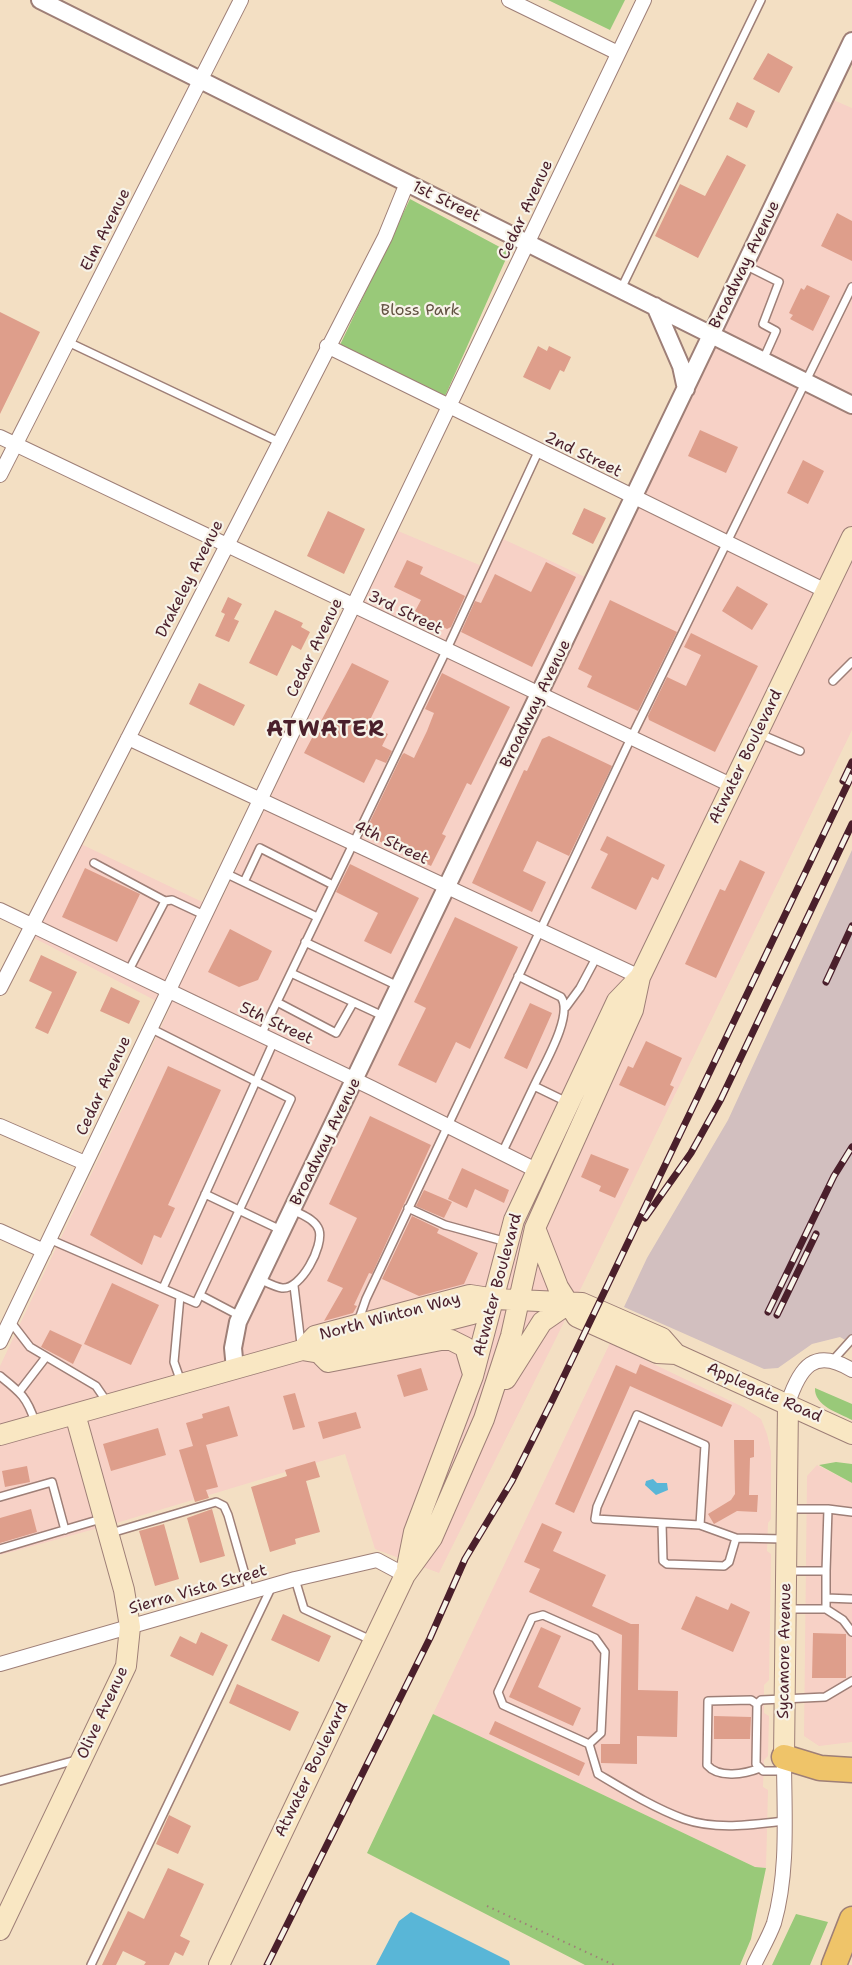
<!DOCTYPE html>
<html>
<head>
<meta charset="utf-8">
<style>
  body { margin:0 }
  canvas { display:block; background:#f3dfc3 }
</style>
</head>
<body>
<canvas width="852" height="1965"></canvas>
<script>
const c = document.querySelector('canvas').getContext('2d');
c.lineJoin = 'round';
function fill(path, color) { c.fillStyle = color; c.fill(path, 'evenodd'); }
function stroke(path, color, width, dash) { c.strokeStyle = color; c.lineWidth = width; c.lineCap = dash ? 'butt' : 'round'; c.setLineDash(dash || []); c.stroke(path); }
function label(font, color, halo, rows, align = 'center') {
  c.font = font + ' "Shantell Sans",sans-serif'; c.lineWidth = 4.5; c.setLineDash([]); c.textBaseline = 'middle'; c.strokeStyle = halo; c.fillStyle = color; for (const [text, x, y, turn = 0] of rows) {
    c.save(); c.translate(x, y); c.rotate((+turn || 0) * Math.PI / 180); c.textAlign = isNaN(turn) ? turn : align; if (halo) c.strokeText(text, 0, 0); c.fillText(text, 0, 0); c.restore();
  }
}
fill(new Path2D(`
  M831,99l21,9v622l-268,552 -145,291 -64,-24 -30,-95 -232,70 -113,31v-189l170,-358 -138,-71 49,-93 136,65 181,-378 91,38 14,-30 82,38z
  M610,1343l133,64 18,12 6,15 4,18v67l-3,4 -1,28 4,3 -2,126 -5,5v28l5,3 -1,40 -4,4 -1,27 5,3 -2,78 -11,-1 -322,-153z
  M817,1465l35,18v259l-33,4 -15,-10 3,-260z`), '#f7d1c6');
fill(new Path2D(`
  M852,850v494l-12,-7 -28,7 -34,24 -14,1 -140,-62 23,-49 81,-138z`), '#d2bfbf');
fill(new Path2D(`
  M548,0h77l-15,30z
  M410,199l99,53 -67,151 -103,-56z
  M815,1388l37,16v16c-13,-7 -38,-14 -37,-32z
  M836,1462l16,2v19l-33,-18z
  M433,1714l322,153 11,1 -15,71 -11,26h-155l-218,-112z
  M796,1914l32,8 -18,43h-38z`), '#99c979');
fill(new Path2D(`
  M653,1479l4,4h10l1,7 -12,5 -11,-10 1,-4z
  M411,1912l98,49 1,4h-134l23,-44z`), '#59b6d7');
fill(new Path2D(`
  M768,53l25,14 -14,26 -26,-14z
  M737,102l18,9 -8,17 -18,-9z
  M727,155l19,10 -48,93 -43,-22 25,-52 25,12z
  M837,213l15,8v40l-31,-15z
  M807,285l23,11 -17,35 -23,-12 3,-4 -4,-2 12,-25 3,2z
  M0,312l40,20 -40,82z
  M538,346l9,5 2,-5 22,11 -7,15 -4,-2 -10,20 -27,-13z
  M700,430l38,17 -12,26 -38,-17z
  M803,460l21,11 -16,33 -21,-11z
  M584,508l22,10 -13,26 -21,-10z
  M328,511l37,18 -21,45 -37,-18z
  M407,560l16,7 -3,7 45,22 -14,31 -4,2 -33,-16 7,-13 -27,-13z
  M546,562l30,15 -44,90 -71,-35 14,-31 6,2 14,-29 36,18z
  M737,586l31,18 -16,26 -30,-19z
  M228,597l14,7 -8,15 5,2 -10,21 -14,-6 10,-22 -4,-2z
  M610,600l67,32 -39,79 -51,-24 5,-11 -14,-7z
  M275,610l28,13 -2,4 9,5 -9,18 -9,-5 -15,31 -28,-13z
  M691,633l67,33 -43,86 -66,-32 -1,-4 19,-39 19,9 15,-31 -17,-8z
  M352,663l37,18 -21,43 20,10 -6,12 10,5 -6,12 -10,-4 -12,24 -60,-30z
  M442,673l68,34 -39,78 -4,-2 -25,51 4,2 -15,30 -67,-32 38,-79 2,-2 10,5 13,-27 7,-18 -9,-4z
  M199,683l46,22 -11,21 -45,-22z
  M549,736l63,30 -43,90 -32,-15 -14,30 23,11 -14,30 -60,-29 52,-113 3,1 15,-32z
  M607,836l58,29 -7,15 -6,-3 -16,33 -45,-22 17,-34 -8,-4z
  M740,860l25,12 -49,106 -31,-14 35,-75 5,2z
  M350,864l69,34 -28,56 -27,-13 14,-28 -42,-21z
  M85,868l55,26 -23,48 -55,-25z
  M455,917l63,30 -48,102 -14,-7 -20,41 -38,-18 28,-57 -12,-6z
  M230,929l42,22 -14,29 -19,7 -31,-15z
  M41,955l36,17 -29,62 -13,-6 17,-36 -23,-11z
  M111,987l29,14 -11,23 -29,-13z
  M530,1003l22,10 -25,56 -23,-11z
  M646,1041l36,17 -12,27 4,2 -9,19 -46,-21 9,-19 5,2z
  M168,1066l53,24 -53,115 7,3 -14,30 -7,-3 -12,30 -52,-30z
  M370,1116l61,29 -59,129 -3,-1 -15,32 3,1 -4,7 -29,8 19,-33 -16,-7 30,-63 -28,-14z
  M591,1154l38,15 -14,29 -16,-7 2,-5 -20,-9z
  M462,1168l47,22 -5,13 -29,-14 -8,19 -19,-9z
  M424,1190l28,12 -8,16 -28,-12z
  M412,1216l27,13 -2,4 41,20 -14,31 -45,12 -37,-17z
  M112,1283l47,22 -28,60 -47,-21z
  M50,1330l32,15 -9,19 -32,-17z
  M640,1364l92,41 -10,22 -92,-41 -56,127 -19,-9 61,-139 20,9z
  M421,1368l7,22 -24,7 -7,-22z
  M295,1393l10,34 -12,3 -10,-34z
  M229,1406l9,30 -32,9 12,42 -12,3 3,8 -14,4 -16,-52 14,-4 -7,-23 17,-5 -1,-4z
  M356,1412l5,16 -38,11 -5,-17z
  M158,1428l8,27 -55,16 -8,-27z
  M734,1440h20v17l-4,1 -1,37h9l-1,17 -20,-1 -23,13 -6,-10 23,-14 4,-6z
  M315,1461l5,16 -14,4 14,51 -25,7 1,5 -26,8 -19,-65 36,-11 -2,-6z
  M27,1466l3,16 -25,5 -3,-16z
  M31,1509l6,23 -37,11v-25z
  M212,1509l13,47 -25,7 -13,-45z
  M542,1523l20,9 -9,19 53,24 -14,31 39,18h8l-1,66 40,1 -1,46 -40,-1v28l-36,-1v-19h19l2,-109 -93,-43 11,-23 -16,-7z
  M164,1524l15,55 -24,7 -16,-55z
  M696,1596l32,14 3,-7 19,9 -17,40 -52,-23z
  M283,1614l48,22 -12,26 -48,-22z
  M541,1627l20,9 -23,51 43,21 -8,18 -64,-29z
  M201,1632l27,13 -15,31 -43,-20 10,-20 16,8z
  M813,1633l33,1v44h-34z
  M237,1684l62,28 -9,19 -61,-28z
  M714,1716l37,1 -1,22h-36z
  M495,1721l90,42 -6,13 -90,-42z
  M169,1815l22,11 -13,28 -22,-10z
  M168,1868l36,16 -24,52 10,5 -7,15 -8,-4 -6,13h-25l2,-3 -23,-11 -7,14h-14l26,-54 16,8z`), '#de9e8b');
const service = new Path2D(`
  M745,265l34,17 -16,42 13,7 -13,29
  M621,289l140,-289
  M68,342l211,100
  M833,681l19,-19
  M760,734l40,17
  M94,863l71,38
  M225,873l92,44
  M244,882l16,-34 73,37
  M305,942l93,44
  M128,972l37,-71 7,-1 32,15
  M291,973l92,43
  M518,976l43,21c13,18 -18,69 -27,89
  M277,1002l59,31 17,-30
  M566,1007l14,-19 16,-30
  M261,1035l185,-384 92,-199
  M502,1153l32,-67 33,16
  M205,1194l78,37
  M408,1208l37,17 62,17
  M49,1239l147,64 95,-204 -141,-71
  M259,1279c7,3 16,8 23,9 19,2 42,-42 37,-58 -4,-11 -17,-15 -26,-20
  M294,1286l7,58
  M163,1288l111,-247
  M200,1295l40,21
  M180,1296l-6,66 7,20
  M10,1321l20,26 66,39 11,16
  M358,1322l8,-23 265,-561 221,-451
  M834,1359l18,-20
  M0,1376c20,16 27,21 35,46
  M19,1392l27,-35
  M0,1497l52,-15 13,48
  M788,1509h40l-2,62h-37
  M828,1509l24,3
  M662,1523l1,38 4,3 57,2 5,-4 7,-24
  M700,1525l-105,-6 2,-12 40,-92 68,30 -5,80 36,13 48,1
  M111,1533l105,-31 8,4 4,9 22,77
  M0,1549l101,-30
  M295,1579l9,30 67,31
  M826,1598l26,1
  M788,1609h38v-38
  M826,1609l17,11 9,12
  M543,1615l52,23 10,14 -4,81 -12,11 -86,-39 -5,-13 34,-74z
  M757,1704l-6,-4 -43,1 -1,64c12,14 38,9 53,3
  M589,1744l9,30c27,16 56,34 86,45 31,11 68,6 100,2
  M784,1771h-21l-7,-7 1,-60 4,-4 64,-3 27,-16
  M0,1781l76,-21
  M91,1965l181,-379`);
const minor = new Path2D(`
  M509,0l109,53
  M327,346l499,245
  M0,437l733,349
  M0,475l241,-475
  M128,738l512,239
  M0,910l372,178 164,82
  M0,988l385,-751 22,-54
  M0,1126l85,37
  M0,1231l44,20
  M0,1342l644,-1342
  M788,1403c12,-36 26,-56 64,-33
  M0,1664l295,-85 82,-19 28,15
  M754,1965c6,-13 15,-28 20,-42 15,-52 10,-112 10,-166`);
const tertiary = new Path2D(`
  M40,0l812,405
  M655,306l26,60 5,23
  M235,1369l-2,-21 5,-26 614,-1281`);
const secondary = new Path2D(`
  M535,1228l23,59 19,30 80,36 19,1 176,80
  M302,1350l13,-14 155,-41 26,4 86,4 80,35 14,16
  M321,1355l7,7 113,-22h10l14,7 8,27
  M506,1379l36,-57 26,-18
  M0,1435l302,-85 18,3 152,-39 24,-15
  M407,1567l7,-35 59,-156 41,-156 103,-219 23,-24
  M784,1757l4,-354
  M0,1930l126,-264 4,-39 -6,-37 -49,-176
  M219,1965l186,-390 27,-37 52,-119 27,-83 24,-108 98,-218 7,-33 212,-440`);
const motorway = new Path2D(`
  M784,1757l36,11 32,2
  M834,1965l18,-46`);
stroke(service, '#9e7f77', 10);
stroke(minor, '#9e7f77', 16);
stroke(tertiary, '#9e7f77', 20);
stroke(secondary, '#9e7f77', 22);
stroke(motorway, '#9e7f77', 27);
stroke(new Path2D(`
  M487,1906l127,59`), '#9e7f77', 2, [1.5, 4.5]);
stroke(service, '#fff', 7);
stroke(minor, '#fff', 14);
stroke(tertiary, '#fff', 16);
stroke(secondary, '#f9e7c3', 20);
stroke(motorway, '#efc469', 24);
const rail = new Path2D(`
  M843,781l9,-19
  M826,982l26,-56
  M645,1218l46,-65 30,-54 131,-275
  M768,1312l66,-136 18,-29
  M777,1315l39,-81
  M267,1965l163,-327 35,-79 47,-78 41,-82 299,-624`);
stroke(rail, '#4a1f2b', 7);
stroke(rail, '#f7f3e8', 4.5, [14]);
label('16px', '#4a1f2b', '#f7f3e8', [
  ["1st Street",446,202,26],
  ["Cedar Avenue",526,210,-65],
  ["Elm Avenue",106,230,-63],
  ["Broadway Avenue",745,265,-64],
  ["2nd Street",583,455,26],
  ["Drakeley Avenue",190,579,-63],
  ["3rd Street",405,613,26],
  ["Cedar Avenue",315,648,-64],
  ["Broadway Avenue",536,704,-64],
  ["Atwater Boulevard",746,757,-64],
  ["4th Street",391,843,26],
  ["5th Street",276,1024,25],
  ["Cedar Avenue",104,1086,-65],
  ["Broadway Avenue",326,1142,-64],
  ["Atwater Boulevard",498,1285,-75],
  ["North Winton Way",390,1317,-15],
  ["Applegate Road",764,1393,24],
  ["Sierra Vista Street",198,1590,-16],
  ["Sycamore Avenue",785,1651,-89],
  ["Olive Avenue",103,1713,-65],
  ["Atwater Boulevard",312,1770,-64]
]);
label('16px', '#625242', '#f7f3e8', [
  ["Bloss Park",420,311]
]);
c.letterSpacing = '1.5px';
label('bold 22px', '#4a1f2b', '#f7f3e8', [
  ["ATWATER",326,730]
]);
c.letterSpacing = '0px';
</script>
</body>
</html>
